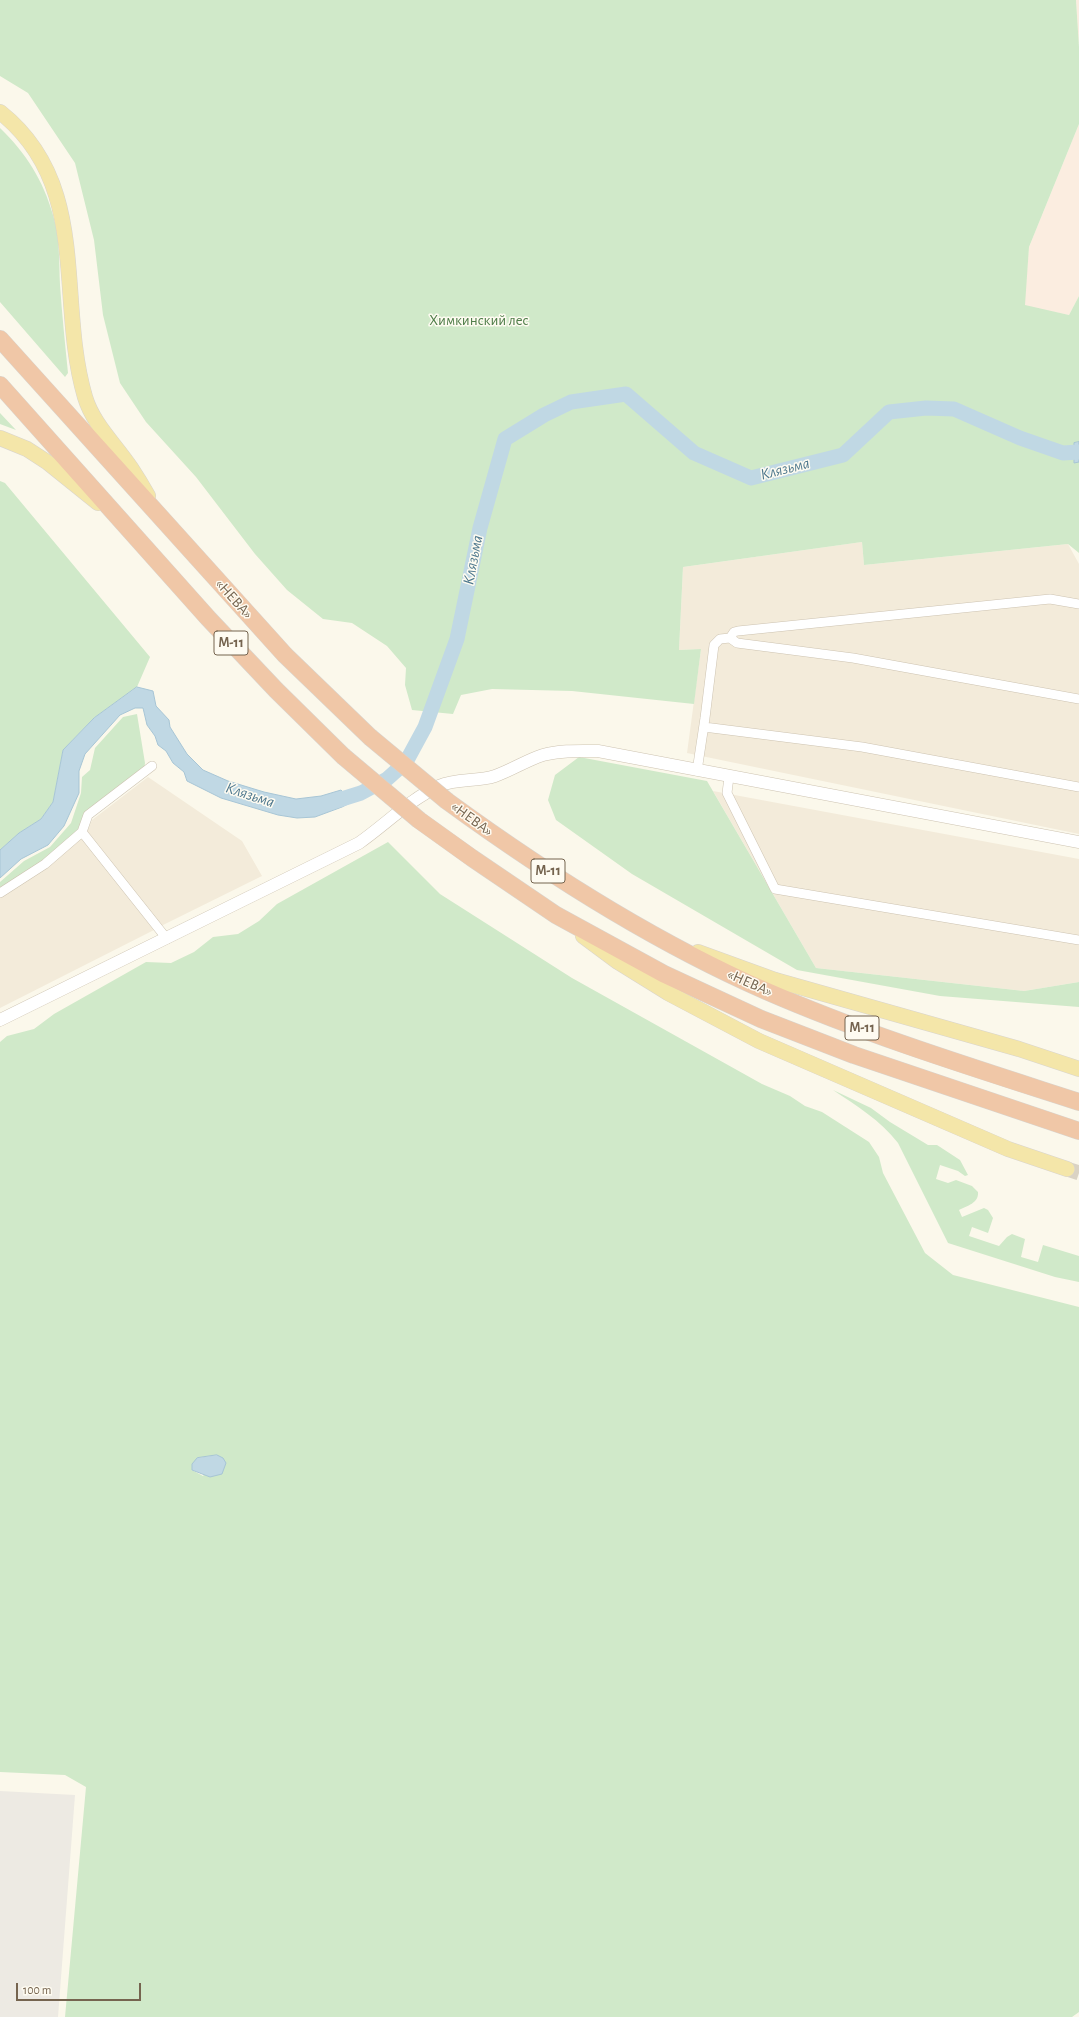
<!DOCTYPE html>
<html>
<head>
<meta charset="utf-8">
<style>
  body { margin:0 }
  #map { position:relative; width:1079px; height:2017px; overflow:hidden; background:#fbf8eb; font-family:"Alegreya Sans",sans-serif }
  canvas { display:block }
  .scale { position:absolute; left:16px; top:1983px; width:125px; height:18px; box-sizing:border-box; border:2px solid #75644f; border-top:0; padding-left:5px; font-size:12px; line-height:14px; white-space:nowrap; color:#75644f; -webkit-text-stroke:3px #fefbf1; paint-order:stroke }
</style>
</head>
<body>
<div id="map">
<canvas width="1079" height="2017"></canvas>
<div class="scale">100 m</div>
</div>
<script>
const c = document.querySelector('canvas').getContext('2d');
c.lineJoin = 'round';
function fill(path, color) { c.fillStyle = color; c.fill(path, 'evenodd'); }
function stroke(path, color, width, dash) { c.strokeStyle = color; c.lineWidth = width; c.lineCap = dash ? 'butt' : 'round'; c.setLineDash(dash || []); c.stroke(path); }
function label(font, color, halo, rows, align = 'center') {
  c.font = font + ' "Alegreya Sans",sans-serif'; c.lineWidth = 3; c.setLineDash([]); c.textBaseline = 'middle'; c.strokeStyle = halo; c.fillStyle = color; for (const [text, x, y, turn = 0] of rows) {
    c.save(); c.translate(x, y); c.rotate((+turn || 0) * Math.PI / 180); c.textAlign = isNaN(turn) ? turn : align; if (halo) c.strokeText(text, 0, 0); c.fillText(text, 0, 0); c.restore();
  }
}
fill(new Path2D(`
  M862,542l2,23 204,-21 11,20v270l-392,-81 14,-104 -22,1 4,-83z
  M148,777l94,64 20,35 -101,50 -74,-94 5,-12z
  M713,791l366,68v123l-55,9 -208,-23z
  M82,836l72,94 -154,78v-111z`), '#f3ebda');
fill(new Path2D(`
  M1076,0h3v47z
  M1079,106v190l-10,19 -45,-9 5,-59 50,-123z`), '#fbede0');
fill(new Path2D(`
  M0,1791l75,4 -17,222h-58z`), '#edeae3');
fill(new Path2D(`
  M0,0h1076l3,47v77l-50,123 -4,58 44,10 10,-19v146l-5,1v19h5v91l-11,-9 -204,21 -2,-23 -179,25 -4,83 22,-1 -7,55 -122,-13 -80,-2 -31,6 -8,19 -41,-4 -7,-25 1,-17 -19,-22 -35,-23 -29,-4 -36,-29 -32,-36 -59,-77 -50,-55 -26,-39 -17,-68 -9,-75 -19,-77 -47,-70 -28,-17z
  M0,128c26,25 43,52 53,87 7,22 6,47 7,70 2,29 5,59 8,88l-3,4 -65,-75z
  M0,413l16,17 -16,-6z
  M0,481l5,2 145,174 -13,30 -43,31 -31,32 -10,52 -12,17 -22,14 -19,17z
  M137,714l8,49 -1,7 -14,9 -50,51 -50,42 -30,18v-8l24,-21 26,-14 21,-24 10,-30 1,-16 8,-7 5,-22 28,-31z
  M579,757l128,24 109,187 208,23 55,-9v25l-139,-11 -143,-26 -165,-96 -76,-54 -8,-20 7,-25z
  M388,842l52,52 132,84 190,106 28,12 15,10 17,6 47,30 10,15 4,16 42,80 28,22 126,32v705l-7,5h-1007l21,-230 -21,-12 -65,-3v-730l7,-6 27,-7 20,-15 92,-52 25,1 23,-11 19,-15 25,-3 21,-13 18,-17zM217,1455l-14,21 -11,-6 5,-12z
  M833,1090l38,18 19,14 38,23h9l23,15 8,15 -3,1 -7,-5 -18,-6 -4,14 12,4 8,-3 16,6 6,6c1,11 -11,14 -19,18l3,7 22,-9 4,2 5,8 -5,15 -16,-6 -3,9 30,10 8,-9 5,-3 13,5 -4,18 17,5 5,-17 36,11v26l-24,-5 -107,-34 -50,-100c-18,-23 -41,-37 -65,-53z`), '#d0e9c9');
const water = new Path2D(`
  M1079,442v20l-5,1v-20z
  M137,687l16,4 3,15 13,14 1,7 17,27 16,16 25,11 36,11 32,7 25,-3 20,-6 11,12 -10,5 -27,10 -18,1 -19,-3 -57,-17 -34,-17 -3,-9 -11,-9 -7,-12 -8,-6 -3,-9 -8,-11 -4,-17h-8l-15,7 -35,39 -6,17v22l-15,33 -16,19 -27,14 -21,19v-28l19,-17 22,-14 12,-17 10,-52 31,-32z
  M217,1455l6,3 3,5 -4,11 -12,3 -18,-7v-6l5,-6z`);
fill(water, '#c0d8e4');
stroke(water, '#a7c5d5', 1);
stroke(new Path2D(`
  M329,803l32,-10 26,-14 19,-17 19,-35 32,-88 23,-111 25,-89 39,-24 27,-13 55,-8 68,59 57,25 92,-23 46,-43 37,-4 28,1 66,29 43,15 16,-1`), '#c0d8e4', 15);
stroke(new Path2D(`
  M1067,1169l12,4`), '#dad3c4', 15, [15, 8]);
const minor = new Path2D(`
  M1079,604l-29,-5 -312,32 -4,1 -4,6 7,5 116,15 226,41
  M704,727l158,20 217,40
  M697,771l8,-53 9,-73 6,-6 10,-1
  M729,777l-2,16 48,96 304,51
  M82,832l6,-17 64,-49
  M0,893l45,-29 37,-32 85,107`);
const tertiary = new Path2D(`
  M0,1020l359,-177c27,-19 50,-43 80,-57 18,-8 38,-4 56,-10 17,-6 32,-16 48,-21 18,-5 37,-4 55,-4l481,91`);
const primary = new Path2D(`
  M0,112c92,73 56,186 85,285 8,27 30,47 46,71 6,9 12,19 17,28
  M0,438l27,11 20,13 51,41
  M583,936l35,26 50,31 91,48 249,108 59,20
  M698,952l77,28 244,69 60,20`);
const motorway = new Path2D(`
  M0,339l285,316 85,82
  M0,385l208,233 68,72 67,66
  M447,801c100,73 205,140 319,190 101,44 208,77 313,111
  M419,820l53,38 84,57 108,59 97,45 93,36 225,76`);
stroke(minor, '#cdc3b1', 10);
stroke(tertiary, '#cdc3b1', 13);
stroke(primary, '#d8d4ce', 16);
stroke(motorway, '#d8d4ce', 18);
stroke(minor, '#fff', 9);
stroke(tertiary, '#fff', 12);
stroke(primary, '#f4e6a9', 15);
stroke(motorway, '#f0c7a7', 17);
const motorwayBridge = new Path2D(`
  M370,737l77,64
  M343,756l76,64`);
stroke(motorwayBridge, '#d8d4ce', 18, []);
stroke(motorwayBridge, '#f0c7a7', 17);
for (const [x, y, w] of [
  [231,643,34],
  [548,871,34],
  [862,1028,34]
]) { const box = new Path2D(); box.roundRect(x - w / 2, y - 12, w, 24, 3); c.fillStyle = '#fefbf1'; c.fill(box); stroke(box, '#75644f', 1); }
label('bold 14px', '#75644f', null, [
  ["М-11",231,643],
  ["М-11",548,871],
  ["М-11",862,1028]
]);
label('15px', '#517f4b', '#fefbf1', [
  ["Химкинский лес",479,320]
]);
label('15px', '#75644f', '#fefbf1', [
  ["«НЕВА»",234,599,48],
  ["«НЕВА»",472,819,36],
  ["«НЕВА»",750,983,24]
]);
label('italic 16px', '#4d778d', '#fefbf1', [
  ["Клязьма",785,469,-14],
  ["Клязьма",473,560,-79],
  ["Клязьма",250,795,18]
]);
</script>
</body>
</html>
